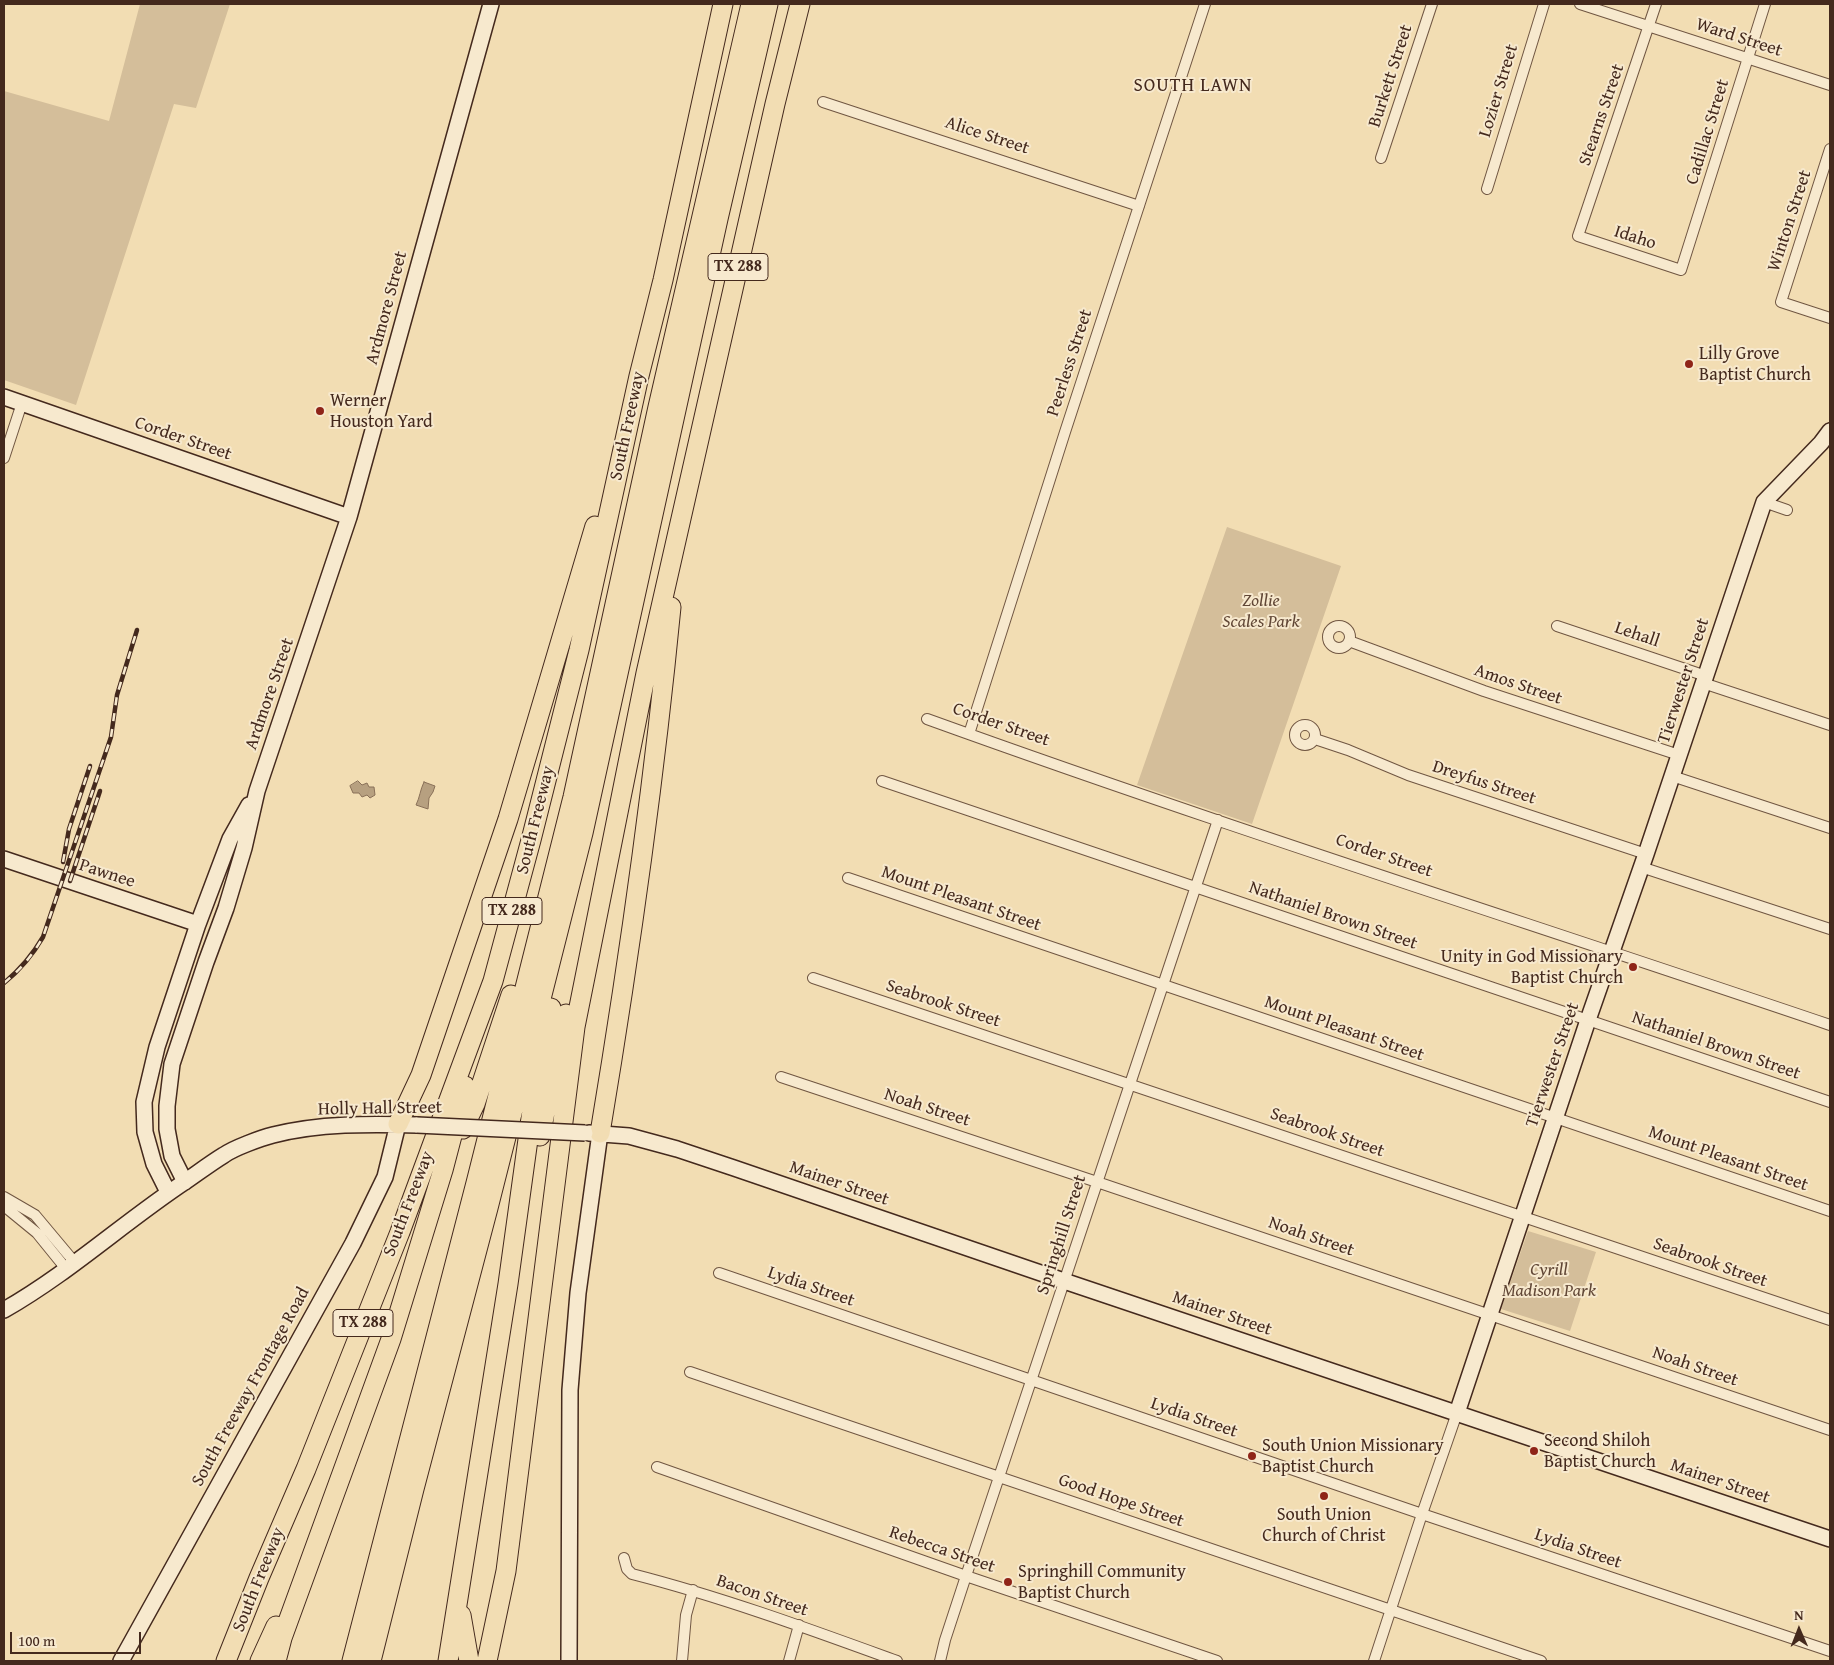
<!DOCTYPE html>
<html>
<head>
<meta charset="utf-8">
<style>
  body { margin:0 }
  #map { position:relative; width:1834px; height:1665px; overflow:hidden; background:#f2ddb3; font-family:"Gentium Book Plus",serif }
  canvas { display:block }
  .frame { position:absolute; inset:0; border:5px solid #44291d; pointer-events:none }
  .north { position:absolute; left:1774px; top:1605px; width:50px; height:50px; -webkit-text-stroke:4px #f7e9ce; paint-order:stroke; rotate:359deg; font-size:14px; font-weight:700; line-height:20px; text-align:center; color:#44291d }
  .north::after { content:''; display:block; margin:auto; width:18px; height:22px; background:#44291d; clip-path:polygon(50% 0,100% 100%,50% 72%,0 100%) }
  .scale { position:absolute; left:10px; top:1632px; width:131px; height:22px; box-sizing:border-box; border:2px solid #44291d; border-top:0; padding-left:6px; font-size:15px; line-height:18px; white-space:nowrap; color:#44291d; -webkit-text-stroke:4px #f7e9ce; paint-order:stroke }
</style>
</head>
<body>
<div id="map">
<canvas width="1834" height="1665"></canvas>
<div class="frame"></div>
<div class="north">N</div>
<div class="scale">100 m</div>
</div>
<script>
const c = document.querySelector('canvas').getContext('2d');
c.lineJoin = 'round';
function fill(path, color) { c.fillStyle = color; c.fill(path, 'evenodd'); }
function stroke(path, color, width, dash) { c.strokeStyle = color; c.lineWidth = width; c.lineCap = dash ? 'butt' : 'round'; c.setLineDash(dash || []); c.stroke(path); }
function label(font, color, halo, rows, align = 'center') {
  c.font = font + ' "Gentium Book Plus",serif'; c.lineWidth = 4; c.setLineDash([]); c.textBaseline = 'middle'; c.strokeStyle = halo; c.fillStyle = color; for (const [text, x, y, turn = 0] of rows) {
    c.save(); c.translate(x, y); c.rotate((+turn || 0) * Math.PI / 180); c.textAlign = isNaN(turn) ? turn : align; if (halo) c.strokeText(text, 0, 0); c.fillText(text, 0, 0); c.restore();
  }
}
fill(new Path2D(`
  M140,4h90l-34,104 -22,-4 -98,301 -72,-25v-289l105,30z
  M1227,527l114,39 -89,258 -115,-39z
  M1528,1231l68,21 -26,79 -69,-22z`), '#d4be9a');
const water = new Path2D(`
  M358,781l4,4 5,-2 2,4h5l1,8 -5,3 -3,-3 -5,2 -3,-4h-6l-3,-7z
  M424,782l11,4 -2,6 -4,6 -1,11 -12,-4c4,-8 4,-15 8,-23z`);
fill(water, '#b7a080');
stroke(water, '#897058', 1);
const street = new Path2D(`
  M1580,4l250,81
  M1656,4l-78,232 103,34 84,-266
  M823,102l316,104
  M1830,149l-49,153 49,16
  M1381,158l51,-154
  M1487,189l57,-185
  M4,458l18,-55
  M1764,502l23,8
  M1557,626l149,50
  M1328 637a11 11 0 1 1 22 0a11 11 0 1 1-22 0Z
  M1349,641l135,50 195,64
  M1703,683l127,42
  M927,719c299,108 602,204 903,306
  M1295 735a10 10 0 1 1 20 0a10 10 0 1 1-20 0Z
  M969,734l96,-302 140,-428
  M1315,739l33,11 60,25 238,79
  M1672,776l158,52
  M882,781l948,321
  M1641,867l189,62
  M848,878l982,333
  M813,978l1017,342
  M781,1077l316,105 733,248
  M4,1197l31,18 41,49
  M4,1206l33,27 30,37
  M719,1273l703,241 408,137
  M690,1372l851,289
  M657,1467l309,109 251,85
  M624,1558l3,11 5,5c90,23 177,55 265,87
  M682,1661l4,-46 7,-25
  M789,1661l10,-36
  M940,1661l5,-21 21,-64 252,-756
  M1374,1661l48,-147 35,-101`);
const secondary = new Path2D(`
  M4,397l345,120
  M4,859l194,65
  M589,1133l40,3 48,13 57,19 330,113 766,258
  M185,1182l-13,-26 -5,-27v-23l5,-42 34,-102 20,-54 18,-60 13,-57 92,-274 142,-513
  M168,1192l-14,-28 -9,-32 -1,-30 13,-55 41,-123 32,-85 19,-34
  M4,1310c65,-37 120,-88 182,-129 13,-9 25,-18 38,-26 10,-7 37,-17 49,-20 47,-12 96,-11 144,-10
  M1457,1413l131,-393 58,-166 118,-352 57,-59 9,-12
  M121,1661l232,-418 32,-66 13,-53
  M569,1661l1,-271 8,-97 22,-160`);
const highway = new Path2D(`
  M398,1124l23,-49 87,-256 87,-293
  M463,1129l12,-25 36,-109
  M600,1133c29,-174 54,-350 71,-526
  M540,1136l26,-122
  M461,1615l8,46
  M226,1661l33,-83 47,-109 94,-237 93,-251 38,-141 48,-190 60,-274 24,-96 60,-276
  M260,1661l16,-35
  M276,1661l6,-23 109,-299 52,-169 22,-84
  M352,1661l124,-478 97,-386 85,-390 93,-403
  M371,1661l43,-172 74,-281 95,-375 135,-614 50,-215
  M448,1661l60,-377 26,-188 17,-88
  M487,1661l19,-90 69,-544 71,-354 129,-569 25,-100`);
stroke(street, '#705642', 12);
stroke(secondary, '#44291d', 18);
stroke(highway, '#44291d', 21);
stroke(street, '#f7e9ce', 10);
stroke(secondary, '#f7e9ce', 15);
stroke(highway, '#f2ddb3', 19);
const rail = new Path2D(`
  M63,862l6,-33 21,-63
  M70,881l30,-90
  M4,983c17,-14 28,-27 39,-46l68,-200 6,-42 20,-65`);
stroke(rail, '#44291d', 4.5);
stroke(rail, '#f7e9ce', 2.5, [8]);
const secondaryBridge = new Path2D(`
  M417,1125l168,8`);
stroke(secondaryBridge, '#44291d', 18, []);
stroke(secondaryBridge, '#f7e9ce', 15);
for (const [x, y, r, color] of [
  [1689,364,5,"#8f2418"],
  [320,411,5,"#8f2418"],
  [1633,967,5,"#8f2418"],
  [1534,1451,5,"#8f2418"],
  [1252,1456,5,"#8f2418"],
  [1324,1496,5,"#8f2418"],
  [1008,1582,5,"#8f2418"]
]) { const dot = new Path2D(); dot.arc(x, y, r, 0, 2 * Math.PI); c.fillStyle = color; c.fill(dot); stroke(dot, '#f7e9ce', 2); }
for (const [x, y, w] of [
  [738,267,60],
  [512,911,60],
  [363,1323,60]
]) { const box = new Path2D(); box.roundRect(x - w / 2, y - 13.5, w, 27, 4); c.fillStyle = '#f7e9ce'; c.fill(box); stroke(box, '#44291d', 1); }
label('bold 16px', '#44291d', null, [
  ["TX 288",738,267],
  ["TX 288",512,911],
  ["TX 288",363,1323]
]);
label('18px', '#44291d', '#f7e9ce', [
  ["Ward Street",1739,38,18],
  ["Burkett Street",1391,76,-72],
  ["Lozier Street",1499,91,-73],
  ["Stearns Street",1602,115,-71],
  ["Cadillac Street",1708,132,-73],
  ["Alice Street",987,136,18],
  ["Winton Street",1790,221,-72],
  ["Idaho",1635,238,18],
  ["Ardmore Street",387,308,-75],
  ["Peerless Street",1070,363,-72],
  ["South Freeway",628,426,-78],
  ["Corder Street",183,439,19],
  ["Lehall",1637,635,19],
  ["Tierwester Street",1684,681,-72],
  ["Amos Street",1518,685,19],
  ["Ardmore Street",270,694,-71],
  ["Corder Street",1001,725,19],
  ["Dreyfus Street",1484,783,18],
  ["South Freeway",536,820,-76],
  ["Corder Street",1384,856,19],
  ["Pawnee",107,874,18],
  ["Mount Pleasant Street",961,899,19],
  ["Nathaniel Brown Street",1333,916,19],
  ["Seabrook Street",943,1004,18],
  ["Mount Pleasant Street",1344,1029,19],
  ["Nathaniel Brown Street",1716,1046,19],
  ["Tierwester Street",1553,1065,-71],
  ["Noah Street",927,1108,18],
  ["Holly Hall Street",380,1109,-1],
  ["Seabrook Street",1327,1133,19],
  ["Mount Pleasant Street",1728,1159,19],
  ["Mainer Street",839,1184,19],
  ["South Freeway",409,1204,-69],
  ["Springhill Street",1062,1235,-72],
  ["Noah Street",1311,1237,19],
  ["Seabrook Street",1710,1263,19],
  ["Lydia Street",811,1287,19],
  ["Mainer Street",1222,1314,19],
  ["Noah Street",1695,1367,19],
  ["South Freeway Frontage Road",251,1387,-61],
  ["Lydia Street",1194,1418,19],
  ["Mainer Street",1720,1482,19],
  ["Good Hope Street",1121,1501,19],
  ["Lydia Street",1578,1549,19],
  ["Rebecca Street",942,1550,19],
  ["South Freeway",259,1580,-68],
  ["Bacon Street",762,1596,19]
]);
label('18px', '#44291d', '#f7e9ce', [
  ["Lilly Grove",1699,354],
  ["Baptist Church",1699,375],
  ["Werner",330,401],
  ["Houston Yard",330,422],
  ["Unity in God Missionary",1623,957,"right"],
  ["Baptist Church",1623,978,"right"],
  ["Second Shiloh",1544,1441],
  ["Baptist Church",1544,1462],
  ["South Union Missionary",1262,1446],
  ["Baptist Church",1262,1467],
  ["South Union",1324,1515,"center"],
  ["Church of Christ",1324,1536,"center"],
  ["Springhill Community",1018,1572],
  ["Baptist Church",1018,1593]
], 'left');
label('italic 18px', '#614736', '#f7e9ce', [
  ["Zollie",1261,601],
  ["Scales Park",1261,622],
  ["Cyrill",1549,1270],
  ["Madison Park",1549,1291]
]);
c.letterSpacing = '1px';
label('19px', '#44291d', '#f7e9ce', [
  ["SOUTH LAWN",1193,86]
]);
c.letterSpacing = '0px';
</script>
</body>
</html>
